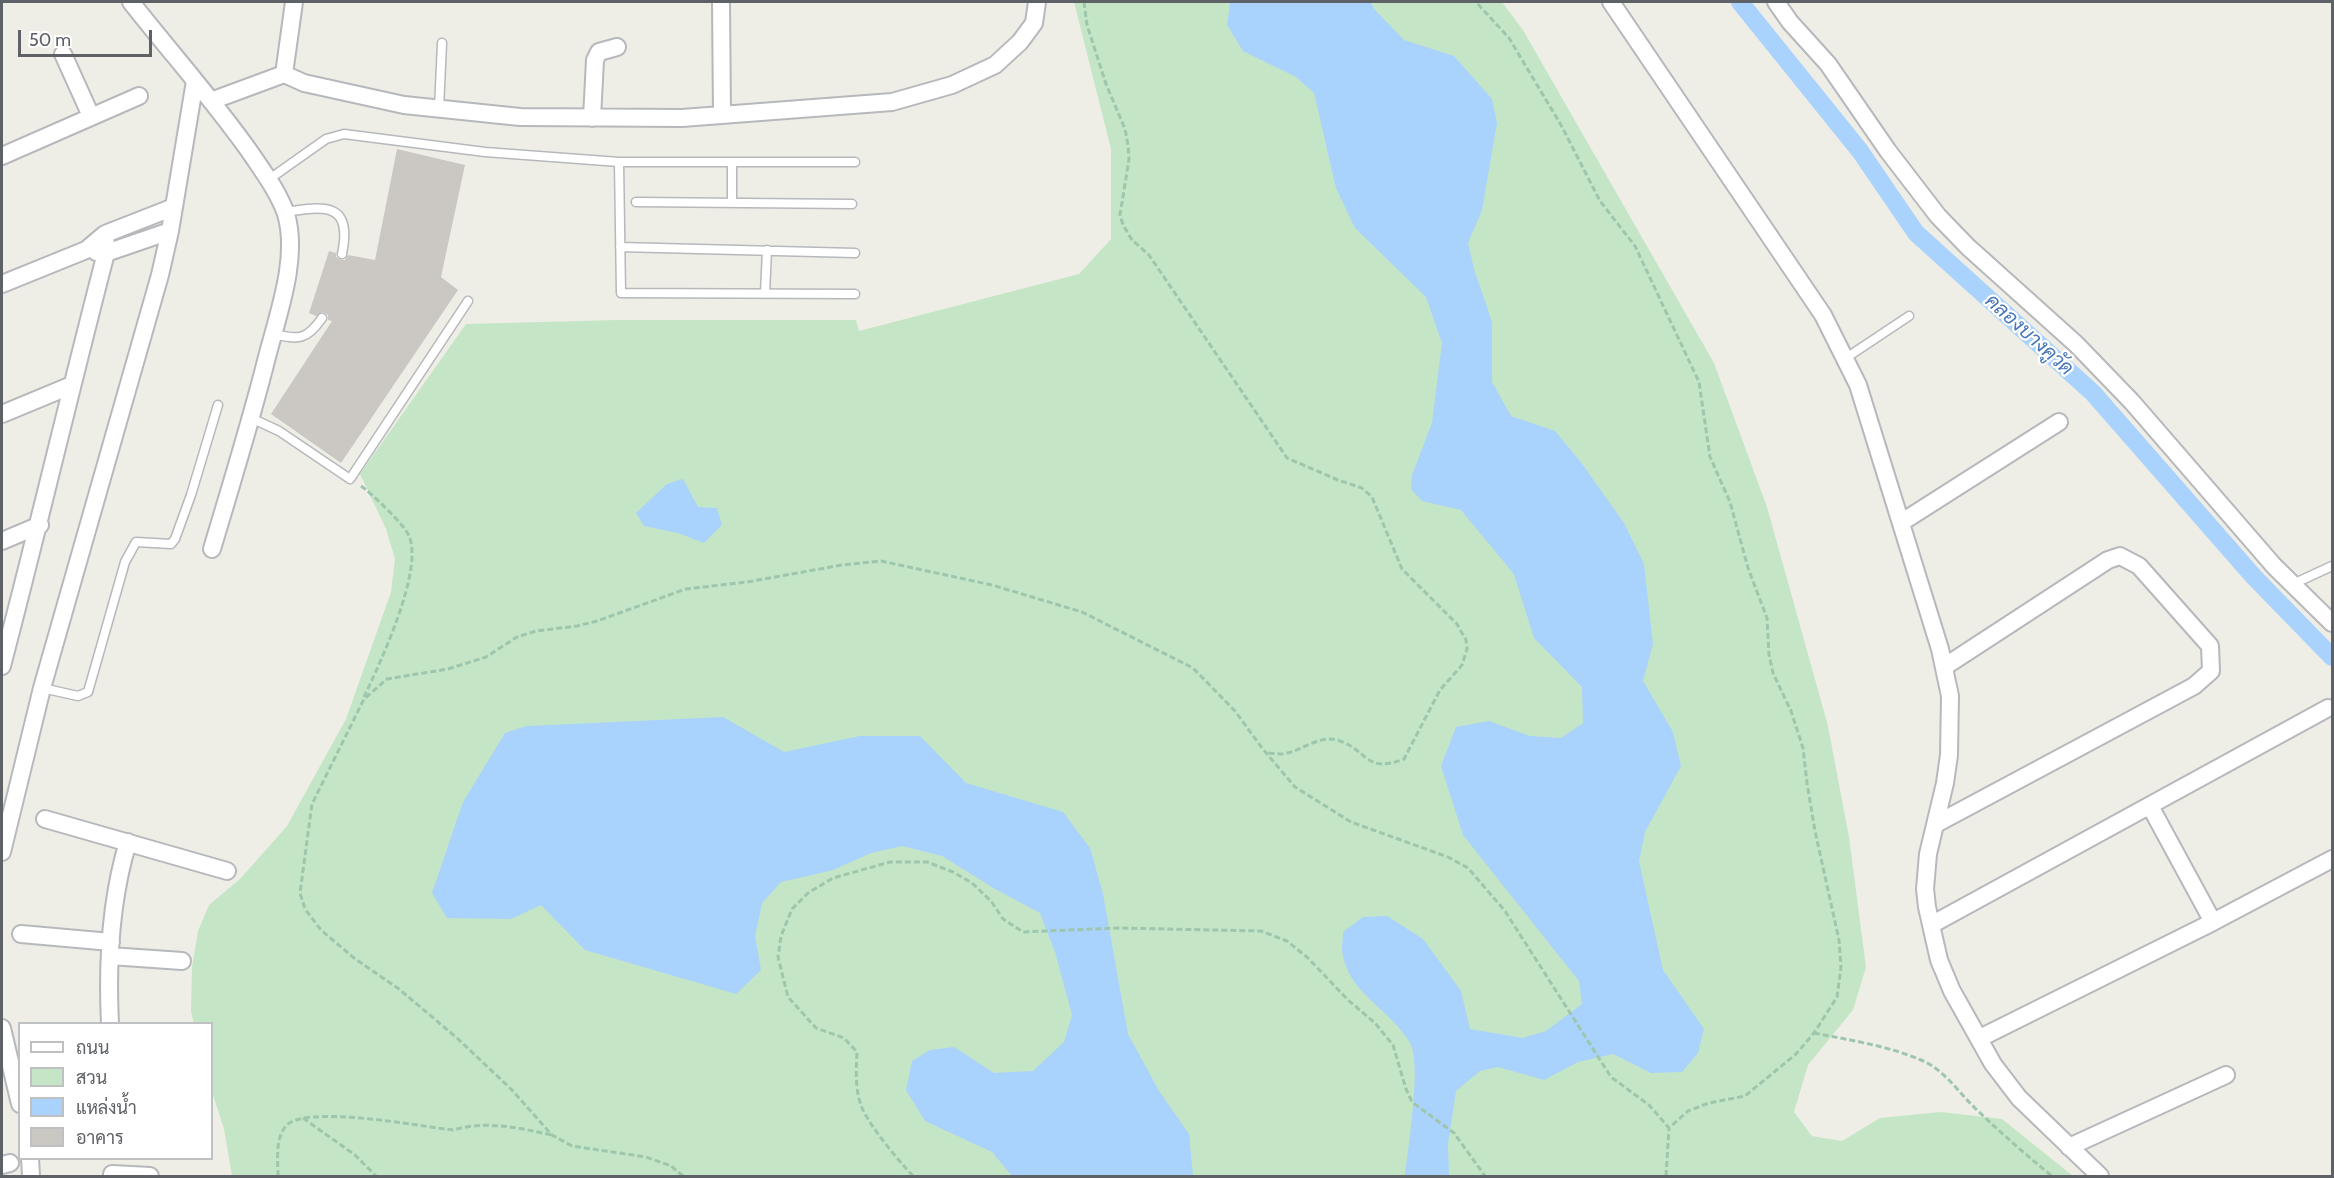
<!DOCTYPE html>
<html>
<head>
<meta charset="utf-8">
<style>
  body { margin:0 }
  #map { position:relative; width:2334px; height:1178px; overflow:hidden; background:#efeee6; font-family:Cabin,Sarabun,sans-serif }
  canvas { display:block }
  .frame { position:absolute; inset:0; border:3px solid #5e6166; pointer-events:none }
  .legend { position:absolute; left:18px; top:1022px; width:195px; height:138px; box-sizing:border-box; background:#fff; border:2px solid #bfc0c2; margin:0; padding:8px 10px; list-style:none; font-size:18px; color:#5e6166 }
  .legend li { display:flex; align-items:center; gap:12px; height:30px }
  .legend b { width:30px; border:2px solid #bfc0c2 }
  .scale { position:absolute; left:18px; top:30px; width:134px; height:27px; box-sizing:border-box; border:3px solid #5e6166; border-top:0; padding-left:8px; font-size:18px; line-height:21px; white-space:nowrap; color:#5e6166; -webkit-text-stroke:4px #fff; paint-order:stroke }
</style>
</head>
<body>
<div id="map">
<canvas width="2334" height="1178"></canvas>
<div class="frame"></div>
<ul class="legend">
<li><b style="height:8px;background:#fff"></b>ถนน</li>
<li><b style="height:16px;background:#c4e6c6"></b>สวน</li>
<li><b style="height:16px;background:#a9d2fc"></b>แหล่งน้ำ</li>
<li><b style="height:16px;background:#cbc8c3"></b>อาคาร</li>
</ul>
<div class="scale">50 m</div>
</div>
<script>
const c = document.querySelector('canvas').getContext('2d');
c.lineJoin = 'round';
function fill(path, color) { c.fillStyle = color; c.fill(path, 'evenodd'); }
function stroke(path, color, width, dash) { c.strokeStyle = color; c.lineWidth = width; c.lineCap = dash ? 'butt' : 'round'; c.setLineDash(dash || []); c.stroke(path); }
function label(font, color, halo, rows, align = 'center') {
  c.font = font + ' Cabin,Sarabun,sans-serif'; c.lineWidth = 4.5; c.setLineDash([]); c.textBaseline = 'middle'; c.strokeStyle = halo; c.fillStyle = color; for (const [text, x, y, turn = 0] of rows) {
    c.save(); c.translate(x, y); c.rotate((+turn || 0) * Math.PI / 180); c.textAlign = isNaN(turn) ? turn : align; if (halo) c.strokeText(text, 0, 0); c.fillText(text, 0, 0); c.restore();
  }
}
fill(new Path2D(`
  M1074,2h428l21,28 191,333 53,144 61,219 21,111 17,130 -13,43 -45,55 -14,47 18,24 30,5 38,-23 61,-6 61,7 71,57h-1841l-8,-47 -12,-37v-68h-18l-3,-13 1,-44 6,-36 11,-26 32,-27 46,-52 59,-107 45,-127 4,-33 -9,-30 -26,-55 106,-150 151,-4h239l3,11 220,-57 32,-35v-90z`), '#c4e6c6');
fill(new Path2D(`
  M1230,2h141l3,7 30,31 50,16 38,43 5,24 -15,87 -14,33 6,26 18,53v60l19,34 44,15 25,30 44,62 20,41 9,80 -10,37 30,51 8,34 -36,66 -6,29 24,109 41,59 -6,24 -16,19 -31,1 -38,-19 -35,8 -34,18 -46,-13 -18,4 -24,20 -8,53 1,32h-44c3,-27 17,-112 5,-133 -19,-33 -59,-48 -67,-87 -2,-7 0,-16 0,-24l20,-15 24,-1 36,23 38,52 9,38 53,9 23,-7 36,-27 -3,-23 -116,-146 -22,-69 15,-39 33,-6 41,15 31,2 22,-15 -1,-36 -48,-49 -20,-64 -53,-64 -39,-9 -11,-12 1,-14 20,-52 10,-80 -16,-46 -71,-69 -19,-40 -22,-95 -18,-16 -53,-26 -16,-26z
  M683,479l15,28 19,1 5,17 -18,18 -26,-10 -34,-7 -8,-13 31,-29z
  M723,717l61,35 76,-16h60l46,47 97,29 27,36 13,46 25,140 31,57 30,43 4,42h-181l-20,-24 -67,-31 -19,-31 6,-29 18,-11 24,-3 40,26 39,-2 31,-29 8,-27 -17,-63 -15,-39 -45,-24 -53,-33 -40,-10 -31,7 -38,17 -52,12 -19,21 -7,33 6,34 -25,24 -151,-44 -44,-45 -30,14 -64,-1 -15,-25 31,-91 42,-69 22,-7z`), '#a9d2fc');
stroke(new Path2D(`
  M1740,2l120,149 56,82 177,160 161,184 78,80`), '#a9d2fc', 18);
fill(new Path2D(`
  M397,149l68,16 -24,112 17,13 -117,173 -70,-49 61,-93 -4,-1v-5l-5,-3 -7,4 -7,-3 20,-62 7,2v4l5,3h4l3,-5 27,5z`), '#cbc8c3');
const service = new Path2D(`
  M439,109l3,-66
  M619,162l2,131 234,1
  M268,180l58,-41 18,-5 141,18 134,10h236
  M636,202l216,2
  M732,203v-41
  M285,212c40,-6 68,-10 57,42
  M620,247l235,6
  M765,293l2,-43
  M273,334c26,6 34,6 49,-16
  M1846,358l63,-42
  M251,418l28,13 71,48 118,-178
  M2293,584l39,-18
  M42,688l36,8 10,-4 37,-130 11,-20 35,2 4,-5 16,-44 27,-90`);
const minor = new Path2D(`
  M131,2c40,51 84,100 121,153 12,18 27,38 34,59 13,44 -8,100 -19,143 -16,64 -36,128 -55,192
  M721,2l1,113
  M1611,2l212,313 35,70 82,264 10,47 -1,59 -4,28 -17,71 -3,35 2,18 12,53 13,31 41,73 26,34 81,78
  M1776,2l14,20 38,42 60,87 50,65 30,31 108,97 56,58 142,164 58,57
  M63,54l28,62
  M284,74l10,-72
  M211,101l73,-27 20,9 100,22 116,12 162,1 210,-16 60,-17 43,-20 25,-23 14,-19 3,-21
  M592,118l3,-58 4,-8 18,-5
  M2,156l137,-60
  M96,252l10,1 64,-22
  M2,284l84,-34 19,-16 69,-27
  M2,414l70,-29
  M1902,522l157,-100
  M2,541l38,-16
  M2,666c36,-137 68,-275 104,-413l-1,-19
  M2150,806l63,116
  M45,819l182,52
  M1936,824l258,-138 17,-15 -1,-25 -71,-80 -19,-10 -12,4 -164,107
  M2,852l40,-164 118,-413 10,-44 25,-150
  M1931,925l397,-217
  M21,934l90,8
  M110,956l72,5
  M110,1024c-3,-61 0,-123 18,-182
  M2,1028l18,76
  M1980,1038l233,-116 119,-63
  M2069,1147l157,-72
  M30,1158l1,18
  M2,1165l8,-2
  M112,1174l38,2`);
stroke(service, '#b6b8bc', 11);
stroke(minor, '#b6b8bc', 20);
stroke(new Path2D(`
  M1084,2l3,23 19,59 19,45 3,16 1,14 -9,56 3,10 9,15 17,15 138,203 51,22 24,8 10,9 30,72 55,55 9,16 1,9 -5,16 -22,25 -36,69c-39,15 -35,-8 -64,-18 -22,-8 -39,12 -59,13 -5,0 -10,-1 -14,-1
  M361,486c10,7 44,39 48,50 15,34 -29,127 -45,161
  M1814,1033c36,7 74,13 107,27 24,10 37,32 55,49 25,24 50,46 76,67
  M303,1118l52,37 21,21
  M278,1176c0,-16 -3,-35 7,-49 17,-24 138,0 168,3 34,-10 66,-2 99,5
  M683,1176l-12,-10 -25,-9 -74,-11 -20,-11 -41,-46 -54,-51 -58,-49 -45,-31 -33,-28 -16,-21 -5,-16 12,-89 52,-105 23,-20 61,-10 38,-12 31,-20 19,-6 41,-5 20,-5 89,-32 61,-7 95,-17 39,-4 111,24 90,27 111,56 42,43 27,37 33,39 56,35 97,35 20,11 37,43 106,166 38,28 20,23 19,-17 21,-8 36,-7 51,-42 18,-21 23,-36 4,-30 -2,-27 -24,-109 -8,-48 -4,-35 -12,-37 -18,-38 -4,-18 -2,-37 -19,-50 -18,-66 -20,-45 -11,-75 -64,-136 -35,-45 -39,-76 -52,-87 -33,-36
  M913,1176c-15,-16 -42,-48 -51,-68 -7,-17 -6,-38 -5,-56l-13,-14 -28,-10 -28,-31 -10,-40 3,-21 11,-27 16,-16 25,-15 57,-16h37l26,10 19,11 19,18 12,18 20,13 95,-4 143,3 26,10 21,17 40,42 27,23 18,22 13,44 6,13 42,31 31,43
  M1666,1176l3,-48`), '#9dc6ac', 3, [6, 3]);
stroke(service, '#fff', 8);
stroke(minor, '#fff', 16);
label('italic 20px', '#4877b7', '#fff', [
  ["คลองบางคูวัด",2029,335,42]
]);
</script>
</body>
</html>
